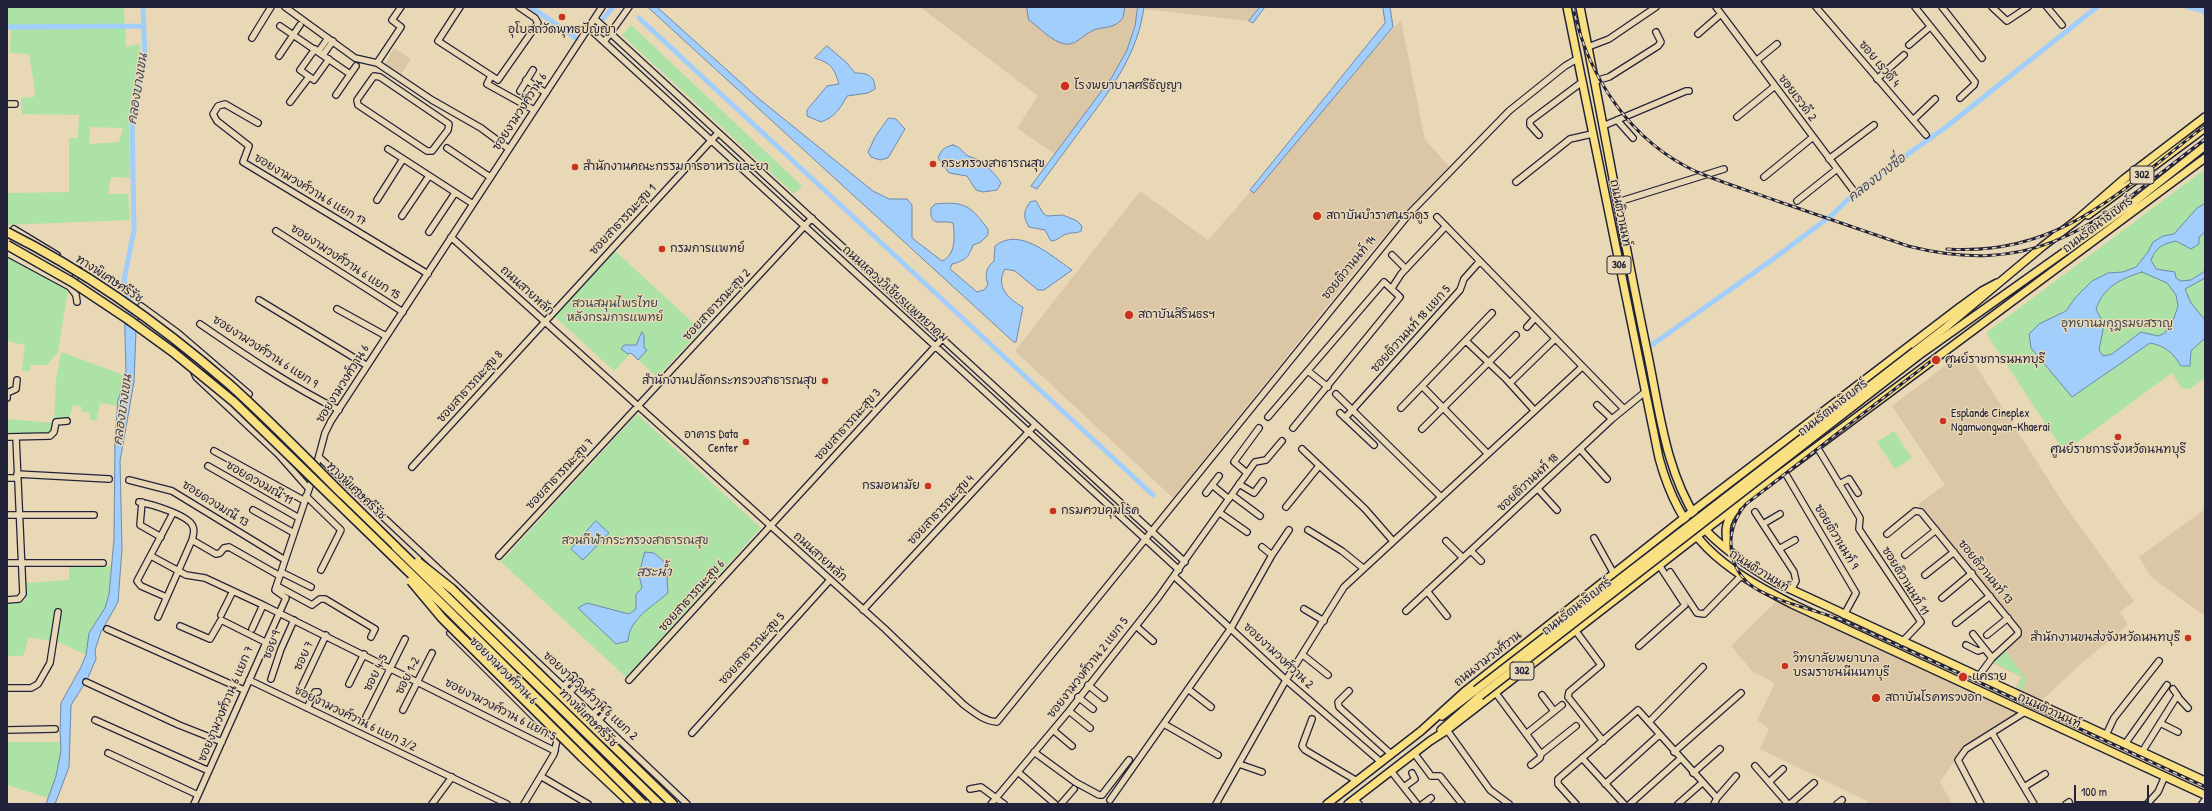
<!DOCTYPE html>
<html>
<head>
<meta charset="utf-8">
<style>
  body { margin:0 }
  #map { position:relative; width:2212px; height:811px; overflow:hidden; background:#e9d8b5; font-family:"Patrick Hand",sans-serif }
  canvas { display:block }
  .frame { position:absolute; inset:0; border:8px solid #22223b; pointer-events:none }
  .scale { position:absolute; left:2074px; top:785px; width:75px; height:18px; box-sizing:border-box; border:2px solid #22223b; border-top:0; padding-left:5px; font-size:12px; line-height:14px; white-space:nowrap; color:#22223b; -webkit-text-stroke:3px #e9d8b5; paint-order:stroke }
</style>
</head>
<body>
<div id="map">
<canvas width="2212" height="811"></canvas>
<div class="frame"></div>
<div class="scale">100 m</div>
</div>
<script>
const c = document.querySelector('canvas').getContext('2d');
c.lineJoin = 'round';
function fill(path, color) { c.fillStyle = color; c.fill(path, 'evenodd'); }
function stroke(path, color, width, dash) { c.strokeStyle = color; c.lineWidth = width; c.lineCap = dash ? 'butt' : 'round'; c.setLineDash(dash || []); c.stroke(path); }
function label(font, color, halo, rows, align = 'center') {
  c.font = font + ' "Patrick Hand","Playpen Sans Thai",sans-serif'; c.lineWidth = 3; c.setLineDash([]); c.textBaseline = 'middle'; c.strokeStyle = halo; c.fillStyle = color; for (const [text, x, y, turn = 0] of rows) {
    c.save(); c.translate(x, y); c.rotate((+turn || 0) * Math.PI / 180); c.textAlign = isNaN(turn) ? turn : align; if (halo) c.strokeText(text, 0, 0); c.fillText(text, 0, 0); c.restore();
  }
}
fill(new Path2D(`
  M920,7h218l-3,19 -8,24 -15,27 -57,77 -38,-26 21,-32z
  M1144,7h116l-11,14 -105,-12z
  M1401,20l24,120 24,26 -77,84 -199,248 -158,-147 125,-160 68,49z
  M394,48l17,11 -11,17 -16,-11z
  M1966,350l97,153 71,98 -14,11 8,13 -46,38 -39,36 -29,-8 7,-14 -31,-15 33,-28 -105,-130 27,-19 -53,-79z
  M2205,509v107l-54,-39 -12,-20z
  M1777,601l238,112 -51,34 -24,35 12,22h-84l-1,-3 -107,-52 9,-20 -12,-9 18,-37 -22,-11 -22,-26z`), '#dbc6a6');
fill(new Path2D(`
  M7,7h117l2,40 14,-3 -11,73 1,61 -19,-1 -3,17h20l2,26 -123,5v-32l62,-1v-54h9l1,-23 -57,-1 -1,-16 13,-1 1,-6 -6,-37 -19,-1 1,-25h-4zM90,127l33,1 -4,14 -30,2z
  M631,25l171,161 -8,8 -172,-159z
  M2205,169v209l-15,11 -8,-1 -10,-15 -108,79 -78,-119z
  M613,249l88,81 -44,47 -26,-24 -17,18 -61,-56z
  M7,256l61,33 -10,63 -11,13h-16l-2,7 -7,-2 3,-25 -18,-4z
  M61,352l65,24 -8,30 -18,-3 -4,18 -6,-2v-6l-9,-2 1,-4 -9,-2 -4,14 -15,1 2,-40z
  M637,414l124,114 -135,149 -125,-115z
  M7,419l46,4 -2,10h-44z
  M1894,431l18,27 -17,11 -18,-27z
  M69,566h42l-2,28 -4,14 -16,25 -3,22 -29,-14 5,-30 -6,-1 -5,31 -22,-4 -6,19h-16v-55h19v-18l43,-3z
  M2005,650l22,30 -5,10 -5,-2 5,-11 -31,-16z
  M7,742h54c1,19 -6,38 -13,56l-41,-13z`), '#ace2a5');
const water = new Path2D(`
  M648,7h9l101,91 115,93 16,8h18l5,6v33l30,23c14,-6 13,-25 11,-38 -10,-4 -24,6 -22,-15l4,-4c31,-3 35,2 53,25v6l-7,7 -8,3c-4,12 -8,16 -21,19l-2,5 27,23 7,-2 4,-5c-3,-11 -3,-16 6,-24l1,-15c25,-20 56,10 77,24l-28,20h-6l-23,-19 -10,-2c-10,17 3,30 18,38l-7,35h-2z
  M1027,7h98c-2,6 0,10 -5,14 -9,9 -20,5 -28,10 -9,4 -17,15 -27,13 -13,-2 -26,-17 -36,-24z
  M1138,7h6c-6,45 -30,78 -56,113 -17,23 -34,46 -51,69l-6,-3 81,-109 15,-27 8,-24z
  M1260,7h5l-12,16 -4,-2z
  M1383,7h7l3,20 -139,166 -4,-3 135,-167z
  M827,46l19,16 9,11c12,0 20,2 20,16l-7,4 -21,3c-7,13 -12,21 -26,26l-14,-6v-6l20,-24 12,-2c-5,-16 -7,-20 -24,-26z
  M889,118l7,1 9,10 -17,29 -8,2 -9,-3 -3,-5 7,-15z
  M953,145c8,2 9,7 15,11 3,1 6,2 9,3 7,3 21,18 24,24l-4,7 -14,2 -7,-2 -9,-14 -18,-3 -11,-15c3,-8 6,-11 15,-13z
  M1036,201l7,12 4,3 16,-1 14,6 5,5 -1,5c-5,3 -9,1 -14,3 -6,1 -9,7 -16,7l-6,-11 -16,-3c-6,-10 -6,-15 1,-25z
  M2205,204v28l-6,5v7l-8,5 -15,-8c-13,3 -20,6 -25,19l5,9 19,3 1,6 5,3 10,-1 14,-9v7l-20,11 6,14 14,17v18l-14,13 -1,15h-9c-8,-13 -15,-20 -31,-23l-78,54 -41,-49 -2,-14 10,-10 27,-13 9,-13 17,-17 16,-8 15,-1 13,-5 12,-15 5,-10 10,-6 11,-2 23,-26zM2142,272l25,11 9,12 2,11 -5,15 -8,12 -7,3 -17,-4 -29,22 -9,2 -4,-6 5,-25 -8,-16c8,-23 25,-30 46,-37z
  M125,324l11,7 -2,51 -14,79 2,88 -4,53 -17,30 -6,18 1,9 -9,21 -16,25 -2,62 -14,37h-9l10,-28 5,-26 -1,-20 1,-27 20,-36 5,-12 3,-22 16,-25 4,-14 5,-55 1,-102 3,-37 8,-24z
  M642,332l2,3v13l3,2 -9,10 -7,-7 -3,1 -7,-5 3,-4h12z
  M596,521l13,12 -26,27 -12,-11z
  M645,552l9,1 15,13 -2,14 1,13c-15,13 -39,26 -40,48l-12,3 -38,-36 9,-5 42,11 7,-5v-15l6,-6 -3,-13z`);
fill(water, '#a1cefb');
stroke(water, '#6e89ae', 1);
stroke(new Path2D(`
  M531,7l45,31
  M2188,7l14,3 3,3
  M604,18l9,-11
  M639,18l514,477
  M7,27l137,-1
  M130,334l-1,-35 -5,-19 10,-50 -2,-114 13,-58 -2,-51
  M1653,344l112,-79 67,-50 28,-27 86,-61 151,-120`), '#a1cefb', 5);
const minor = new Path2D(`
  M285,7l70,51 22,5 55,37 49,28 28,21
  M460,7l-22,34 60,39 40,-57 -3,-5 -16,-11
  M1716,7l140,187
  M1816,7l110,128
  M1915,7l60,75 -1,3 -14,13
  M1942,7l40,51
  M1992,7l15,14 21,-14
  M2047,7l15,18
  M595,19l590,543
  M280,26l70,48
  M591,30l588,540
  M1698,34l23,-20
  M252,38l19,-31
  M604,42l25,-35
  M1909,45l21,-18
  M1588,47l21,-8 47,-32
  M315,49l-15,21 14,10 15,-21
  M318,52l10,-14
  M323,55l10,-14
  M279,56l21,-31
  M1756,61l21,-17
  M377,63l24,-36 -9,-7 9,-13
  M374,76l6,1 69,47 -1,6 -16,21h-5l-69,-46 -1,-5z
  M491,76l-4,8 47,26
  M1877,79l27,-24
  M526,80l20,13
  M1595,81l14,-4 49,-31 3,-4 -5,-10
  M520,91l13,-21
  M336,95l20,-29
  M290,102l19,-25
  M7,104h8
  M1737,117l38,-31
  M1617,120l16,18
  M1913,120l22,-21
  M258,123l-33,-19 -7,2 -5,8 4,7 32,25 -6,16 185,112
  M1603,126l83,-35h3
  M1539,135l-9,-10v-4l52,-39
  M447,148l43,29
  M388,149l85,55
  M1829,159l45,-34
  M1764,177l49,-40
  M1516,182l54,-43 22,-5
  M377,200l26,-41
  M1797,201l40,-32
  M1618,202l106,-33
  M402,216l27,-40
  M1437,217l187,192
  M14,229l43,26
  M276,231l127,81
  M429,232l26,-39
  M451,237l434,392 79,76c11,8 20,16 33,17l412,-508 100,-103 56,-45 12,-7
  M7,253l63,34 6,8 1,7
  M1392,255l14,14
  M70,287l9,-17
  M1392,288l9,-14 45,-48
  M259,300l107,65
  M141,306l37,27 71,61 -12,15
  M337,309l49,27
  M141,321l43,35
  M200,324c45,31 89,61 139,86
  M1527,327l8,-9
  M1466,341l39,37 29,32
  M193,370l3,7 82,77 31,35
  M1308,371l20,16
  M1510,383l45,-44
  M1422,386l65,67
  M1336,394l105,103
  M7,398v-5l9,-4 1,-9
  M1597,405l15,14
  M1401,408l91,-95
  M1340,413l34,32
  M1268,417l116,-135 16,15 -107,131
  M1345,418l115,-128 4,-11 16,-18
  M1422,429l94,-94
  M7,437l43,-1 4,-4 2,-10 11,-1
  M1817,447l43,71 -1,11 62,93 -19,20
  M1302,449l63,60 28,32
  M1580,449l27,30
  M214,451l91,50
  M319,457l158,148 -27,28 107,107 -3,14 -30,50
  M208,466l91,52
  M412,467l306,-334
  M1784,471l72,122 -12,22
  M1247,473l-13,-11 25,-34
  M17,474l92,5
  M7,478h10
  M129,480l43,11 113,69
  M1239,484l15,9 9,-12
  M1839,484l10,-5 9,14
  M1212,485l17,14
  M1538,489l19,21
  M1206,493l13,-17
  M1232,495l28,21
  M306,496l35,34 -20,40
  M139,502c11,2 51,13 54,25 2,4 0,9 -1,13l-34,77
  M142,502l-2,23 21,12
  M1286,507l33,-41
  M253,510l41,23
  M1755,512l39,60 2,9 -5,9
  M1220,513l27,19
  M7,515h87
  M1763,524l17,-10
  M1308,530l34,21 21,17
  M1887,534l28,-23 6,1 97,119v3l-26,24 -14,19
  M1594,538l20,36
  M192,540l24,14 4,-1 4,-5 5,-1 51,29
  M1446,541l17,17
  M1262,547l10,8
  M1779,549l16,-9
  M1471,551l10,10
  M1905,555l31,-25
  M151,556l35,19 19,3 58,27 292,146
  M499,556l313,-338
  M7,563h96
  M281,572l30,15
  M1670,572l27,41 7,1 37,-38
  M1925,575l29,-23
  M1174,576l112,104 95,82
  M277,586l35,19 8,-6h5l50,30 -4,8
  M1427,591l20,25
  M166,597l-25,-11 -4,-5 36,-68
  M1942,598l30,-25
  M7,600l12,-1 4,-5 -7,-157
  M477,605l210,199
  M1304,609l20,12
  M863,610l172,-185
  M1406,611l206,-192 33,-27
  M221,615l12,-24
  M1956,623l34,-27
  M180,626l30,13 11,-19 44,22
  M1136,626l17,15
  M107,629l137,61
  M252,629l11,-24
  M1575,630l26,35 -32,27 -1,5 35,44
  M1973,634l19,24
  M1987,635l21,-17
  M1966,645l12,6 6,-2
  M1639,646l46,-41 -26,-40
  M1303,655l25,20
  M271,679l10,-30 13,-29
  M249,680l258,124
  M629,680l313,-341
  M86,682l93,43 43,17
  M349,684l15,-30
  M1088,685l16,13
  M302,686l24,-51
  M564,686l10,-10
  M7,688h24l7,-4 12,-21 8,-51
  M1188,689l23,18
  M2173,689l5,7
  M1349,691l-11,11 1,5 52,47
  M570,692l10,-10
  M1495,692l46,62 -1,4 -9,7
  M1542,695l12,16
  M1078,697l15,12
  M307,708l8,-16h3
  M403,710l29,-57
  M1069,711l21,17
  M593,714l10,-9
  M366,717l39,-78
  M1312,719l-10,27 3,4 52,31
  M95,720l114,51
  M599,720l9,-10
  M1649,722l54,-55
  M2160,723l18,9
  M1164,724l54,31
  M7,730l48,-1
  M1053,730l19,16
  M1447,730l43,60 19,14
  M692,733l138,-153
  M1992,733l42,71
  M1526,734l36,-29
  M2106,735l8,-17 45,-57
  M2125,744l42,-59
  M1034,752l41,30 24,13h3l27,-35
  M1674,752l67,-59
  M2142,752l35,-56 11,12
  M108,753l90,42
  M1414,753l15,20 2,3h9l22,28
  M1541,754l35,-28
  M1582,758l42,46
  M1239,764l23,8
  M1755,766l33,38
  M1391,771l26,33
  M1018,772l37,32
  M1693,773l27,-24
  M542,777l46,27
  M1769,782l14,-13
  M1605,784l54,-49
  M1404,787l11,-8 -3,-6
  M2024,787l21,-13
  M970,789l11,-2 23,17
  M1354,799l5,5
  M1110,800l121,-172 41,-73 17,-25
  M194,804l92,-206 -11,-8 39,-116 11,-41 6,-12 271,-414
  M432,804l20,-27
  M991,804l78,-93 89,-113 97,-136 11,-2 16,-19
  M1061,804l13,-15
  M1216,804l70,-124 58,-93 238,-220
  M1423,804l8,-6
  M1576,804l-18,-20v-5l80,-69 79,88
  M1630,804l50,-45
  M1678,804l24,-21
  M1714,804l3,-6 19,-22
  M1790,804l24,-21
  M1837,804l5,-4
  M1981,804l-23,-44 8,-11 59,-37
  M2066,804l3,-2
  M2147,804l11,-12 7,-16
  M2202,804l3,-4`);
const major = new Path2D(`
  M1567,7l92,451c22,81 61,109 133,146l413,191
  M1580,7c23,114 43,230 67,344 12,56 18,119 50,168 14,22 55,50 78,63l430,199
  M2088,215l117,-87
  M1915,351l30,-23 98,-82 34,-26 47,-41 81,-62
  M1918,356l211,-150 76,-60
  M1728,549c-3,-16 -4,-26 7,-39
  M1442,716l34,-26
  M1441,730l39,-34
  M1327,804l94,-73 43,-39 229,-181 267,-204 22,-16 15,-8
  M1348,804l82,-63 17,-11 259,-201 499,-371`);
const highway = new Path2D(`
  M342,494l54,53
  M605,738l68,66
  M582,757l50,47`);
stroke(minor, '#22223b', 8);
stroke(major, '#22223b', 10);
stroke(highway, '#22223b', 11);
stroke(minor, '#e9d8b5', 5.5);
stroke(major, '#f9e181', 7);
stroke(highway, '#f9e181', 8);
const rail = new Path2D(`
  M1573,7c15,70 57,134 124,165 26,11 53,19 80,29 44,15 88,30 131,45 138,35 196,-31 297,-107
  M1947,249c113,8 175,-60 258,-123
  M1935,358l-189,146c-20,24 -21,57 2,79 22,19 72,27 101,40 119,54 237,109 356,164`);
stroke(rail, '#22223b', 3);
stroke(rail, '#e9d8b5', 1.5, [4.5]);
const majorBridge = new Path2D(`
  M1476,690l439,-339
  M1480,696l438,-340`);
const highwayBridge = new Path2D(`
  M7,232c80,40 155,94 222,152 39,35 76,73 113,110
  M7,245l65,37 57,38 44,32 61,50 211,205 198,197
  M396,547l263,257
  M418,562l34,27 153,149
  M411,581l31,37 140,139`);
stroke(majorBridge, '#22223b', 10, []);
stroke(highwayBridge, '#22223b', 11, []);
stroke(majorBridge, '#f9e181', 7);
stroke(highwayBridge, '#f9e181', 8);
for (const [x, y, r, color] of [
  [562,17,4,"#c8321e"],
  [1065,86,5,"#c8321e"],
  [933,164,4,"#c8321e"],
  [575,167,4,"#c8321e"],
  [1317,216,5,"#c8321e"],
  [662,249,4,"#c8321e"],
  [1129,315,5,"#c8321e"],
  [1936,360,5,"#c8321e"],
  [825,381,4,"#c8321e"],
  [1943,421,4,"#c8321e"],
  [2118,437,4,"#c8321e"],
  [746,442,4,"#c8321e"],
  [928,486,4,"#c8321e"],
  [1053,511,4,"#c8321e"],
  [2188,638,4,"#c8321e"],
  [1785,666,4,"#c8321e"],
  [1963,677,5,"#c8321e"],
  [1876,698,5,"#c8321e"]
]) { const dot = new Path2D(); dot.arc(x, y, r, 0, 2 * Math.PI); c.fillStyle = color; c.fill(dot); stroke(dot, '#e9d8b5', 1.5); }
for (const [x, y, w] of [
  [2142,175,24],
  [1619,265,24],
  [1522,671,24]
]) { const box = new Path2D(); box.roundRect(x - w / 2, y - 9, w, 18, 3); c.fillStyle = '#e9d8b5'; c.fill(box); stroke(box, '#22223b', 1); }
label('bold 11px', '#22223b', null, [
  ["302",2142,175],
  ["306",1619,265],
  ["302",1522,671]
]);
label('12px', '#22223b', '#e9d8b5', [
  ["อุโบสถวัดพุทธปัญญา",562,30,"center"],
  ["โรงพยาบาลศรีธัญญา",1074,86],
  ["กระทรวงสาธารณสุข",941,164],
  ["สำนักงานคณะกรรมการอาหารและยา",583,167],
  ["สถาบันบำราศนราดูร",1326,216],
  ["กรมการแพทย์",670,249],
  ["สถาบันสิรินธรฯ",1138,315],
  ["ศูนย์ราชการนนทบุรี",1945,360],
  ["สำนักงานปลัดกระทรวงสาธารณสุข",817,381,"right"],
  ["Esplande Cineplex",1951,414],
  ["Ngamwongwan-Khaerai",1951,428],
  ["อาคาร Data",738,435,"right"],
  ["Center",738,449,"right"],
  ["ศูนย์ราชการจังหวัดนนทบุรี",2118,450,"center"],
  ["กรมอนามัย",920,486,"right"],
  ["กรมควบคุมโรค",1061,511],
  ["สำนักงานขนส่งจังหวัดนนทบุรี",2180,638,"right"],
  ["วิทยาลัยพยาบาล",1793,659],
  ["บรมราชนนีนนทบุรี",1793,673],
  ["แคราย",1972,677],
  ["สถาบันโรคทรวงอก",1885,698]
], 'left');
label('12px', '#22223b', '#e9d8b5', [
  ["ซอย เรวดี 4",1879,64,50],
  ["ซอยเรวดี 2",1797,98,53],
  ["ซอยงามวงศ์วาน 6",520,112,-57],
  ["ซอยงามวงศ์วาน 6 แยก 17",310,190,31],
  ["ถนนติวานนท์",1620,213,79],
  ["ซอยสาธารณะสุข 1",623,220,-47],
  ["ถนนรัตนาธิเบศร์",2098,225,-37],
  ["ซอยงามวงศ์วาน 6 แยก 15",345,262,33],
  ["ซอยติวานนท์ 14",1349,268,-51],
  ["ทางพิเศษศรีรัช",109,279,33],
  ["ถนนสายหลัก",527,291,42],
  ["ถนนหลวงวิเชียรแพทยาคม",895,294,42],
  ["ซอยสาธารณะสุข 2",717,305,-47],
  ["ซอยติวานนท์ 18 แยก 5",1411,329,-48],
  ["ซอยงามวงศ์วาน 6 แยก 9",265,352,33],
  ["ซอยงามวงศ์วาน 6",343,384,-58],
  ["ซอยสาธารณะสุข 8",470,387,-48],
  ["ถนนรัตนาธิเบศร์",1833,408,-38],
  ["ซอยสาธารณะสุข 3",848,425,-48],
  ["ซอยสาธารณะสุข 7",560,474,-47],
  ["ซอยดวงมณี 11",259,483,30],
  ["ซอยติวานนท์ 18",1528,483,-43],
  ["ทางพิเศษศรีรัช",356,491,44],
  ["ซอยดวงมณี 13",215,504,32],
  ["ซอยสาธารณะสุข 4",941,510,-47],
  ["ซอยติวานนท์ 9",1836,537,59],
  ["ถนนสายหลัก",820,557,42],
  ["ถนนติวานนท์",1759,571,32],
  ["ซอยติวานนท์ 13",1985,572,51],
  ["ซอยติวานนท์ 11",1905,581,58],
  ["ซอยสาธารณะสุข 6",692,596,-48],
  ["ถนนรัตนาธิเบศร์",1577,607,-38],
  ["ซอย 9",272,645,-68],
  ["ซอยสาธารณะสุข 5",752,649,-48],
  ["ซอย 7",304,656,-65],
  ["ซอยงามวงศ์วาน 2",1278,656,43],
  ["ถนนงามวงศ์วาน",1488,659,-38],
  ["ซอยงามวงศ์วาน 2 แยก 5",1088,668,-52],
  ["ซอยงามวงศ์วาน 6",503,671,45],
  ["ซอย 4-5",376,673,-63],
  ["ซอย 1-2",408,676,-63],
  ["ซอยงามวงศ์วาน 6 แยก 2",590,696,43],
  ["ซอยงามวงศ์วาน 6 แยก 7",226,704,-67],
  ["ซอยงามวงศ์วาน 6 แยก 5",500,710,27],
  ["ถนนติวานนท์",2049,711,25],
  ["ทางพิเศษศรีรัช",588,718,45],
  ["ซอยงามวงศ์วาน 6 แยก 3/2",355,719,26]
]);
label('12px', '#3e4850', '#e9d8b5', [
  ["สวนสมุนไพรไทย",615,304],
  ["หลังกรมการแพทย์",615,318],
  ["อุทยานมกุฎรมยสราญ",2117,324],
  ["สวนกีฬากระทรวงสาธารณสุข",635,541]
]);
label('italic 13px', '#3b4461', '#e9d8b5', [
  ["คลองบางเขน",138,89,-81],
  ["คลองบางซื่อ",1877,178,-38],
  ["คลองบางเขน",123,410,-82],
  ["สระน้ำ",654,573]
]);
</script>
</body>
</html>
